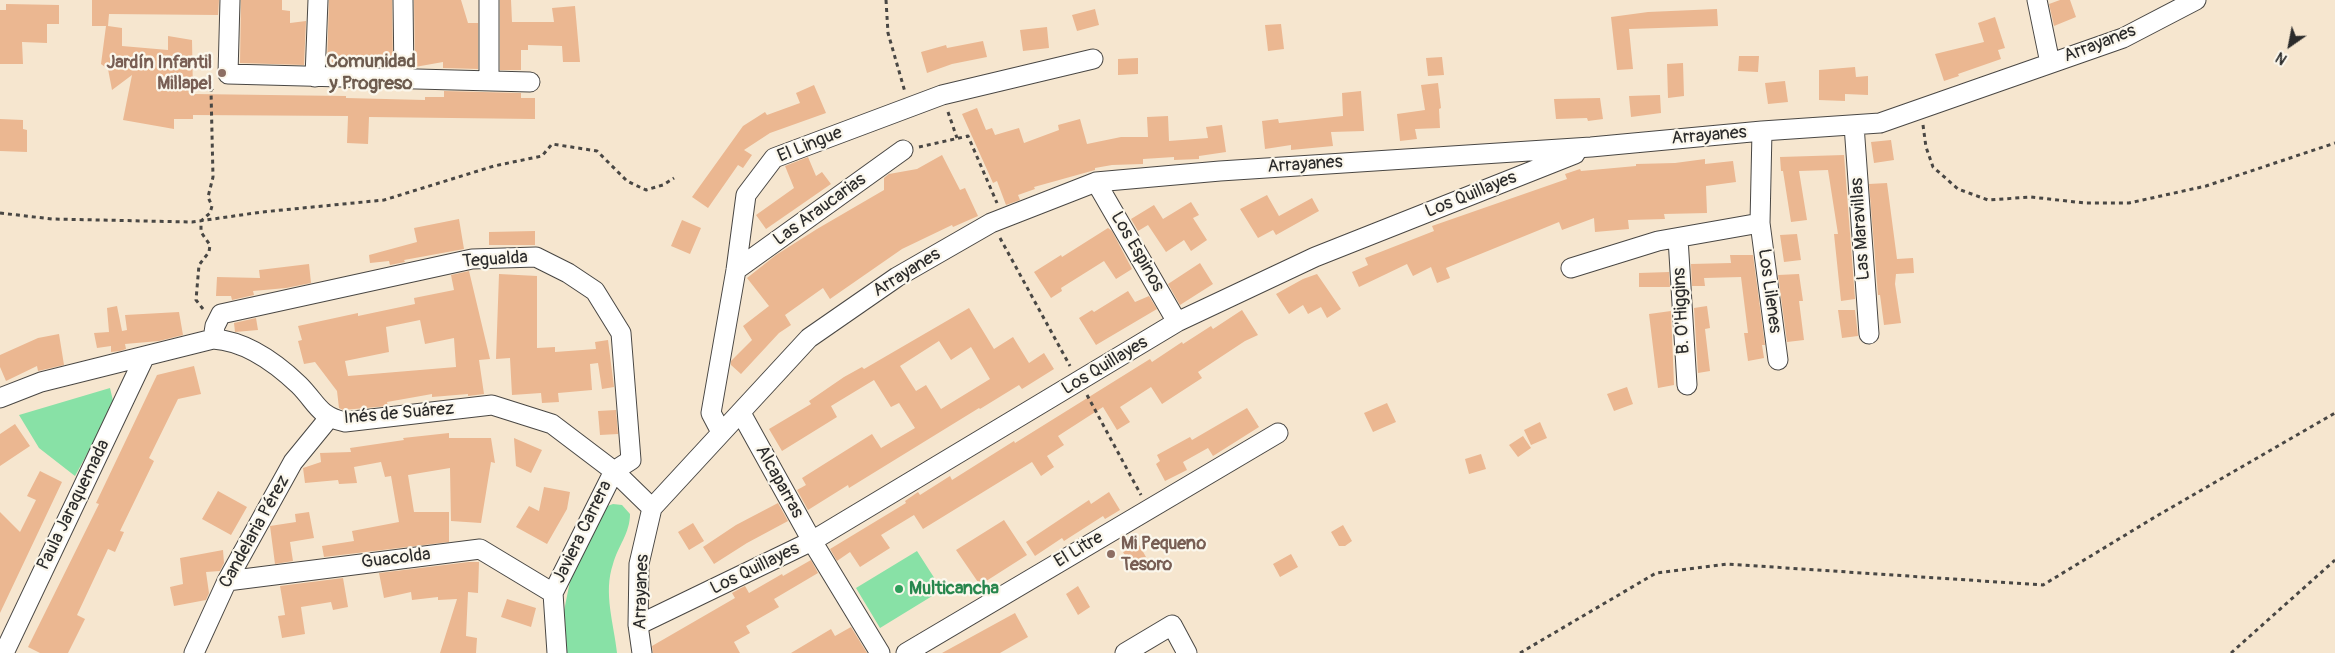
<!DOCTYPE html>
<html>
<head>
<meta charset="utf-8">
<style>
  body { margin:0 }
  #map { position:relative; width:2335px; height:653px; overflow:hidden; background:#f6e6cf; font-family:Pangolin,sans-serif }
  canvas { display:block }
  .north { position:absolute; left:2265px; top:20px; width:50px; height:50px; -webkit-text-stroke:4px #fbf7ec; paint-order:stroke; rotate:213deg; font-size:14px; font-weight:700; line-height:20px; text-align:center; color:#2b2b2b }
  .north::after { content:''; display:block; margin:auto; width:18px; height:22px; background:#2b2b2b; clip-path:polygon(50% 0,100% 100%,50% 72%,0 100%) }
</style>
</head>
<body>
<div id="map">
<canvas width="2335" height="653"></canvas>
<div class="north">N</div>
</div>
<script>
const c = document.querySelector('canvas').getContext('2d');
c.lineJoin = 'round';
function fill(path, color) { c.fillStyle = color; c.fill(path, 'evenodd'); }
function stroke(path, color, width, dash) { c.strokeStyle = color; c.lineWidth = width; c.lineCap = dash ? 'butt' : 'round'; c.setLineDash(dash || []); c.stroke(path); }
function label(font, color, halo, rows, align = 'center') {
  c.font = font + ' Pangolin,sans-serif'; c.lineWidth = 4.5; c.setLineDash([]); c.textBaseline = 'middle'; c.strokeStyle = halo; c.fillStyle = color; for (const [text, x, y, turn = 0] of rows) {
    c.save(); c.translate(x, y); c.rotate((+turn || 0) * Math.PI / 180); c.textAlign = isNaN(turn) ? turn : align; if (halo) c.strokeText(text, 0, 0); c.fillText(text, 0, 0); c.restore();
  }
}
fill(new Path2D(`
  M110,388l4,17 -39,71 -36,-28 -20,-33z
  M613,504l9,1 8,9c0,19 -12,32 -17,50 -10,29 1,60 4,89h-52l-3,-32 9,-45 31,-68z
  M917,551l25,39 -62,38 -24,-40z`), '#88e1a6');
fill(new Path2D(`
  M92,0h127l-1,15 -109,-1 -1,12 14,2v18l46,4v-14l24,4 1,54 153,2v2l79,2v-3h19v-6l77,2v5h14v21l-166,-2 -1,27 -21,-1 1,-27 -155,-1v4h-19v10l-51,-9 9,-45 -20,15 -4,-21 -7,-5 5,-38h-14z
  M241,0h41v10l8,1v12l16,-2 -2,44 -64,-2z
  M329,0h63l1,66 -7,1 -12,-3v-5h-32v7l-15,-1z
  M414,0h47l7,23h10v46l-35,-1v-6l-28,5z
  M500,0h11l1,22h42l-2,-14 23,-2 5,56h-17l-1,-16 -34,-1v5h-7v20h-21z
  M2060,0h10l6,17 -22,9 -5,-22z
  M6,4l53,1v19h-12v19l-25,-1 1,22h-23v-54h6z
  M1095,9l4,16 -22,6 -5,-16z
  M1717,9l1,17 -89,3 4,40 -16,1 -6,-53 37,-5z
  M1995,17l10,31 -7,2 3,9 -43,15 1,2 -15,5 -9,-27 49,-12 -6,-19z
  M1281,24l3,25 -16,2 -3,-26z
  M1047,27l2,21 -26,3 -3,-21z
  M983,41l4,16 -35,7 -25,9 -6,-21 25,-7 1,3z
  M1739,56h20l-1,16 -20,-1z
  M1442,57l2,18 -16,1 -2,-18z
  M1138,58v16l-20,1v-16z
  M1683,63l1,33 -16,2 -1,-34z
  M1855,67l1,10 12,-1v19l-23,-1v7l-26,-1v-30z
  M1785,81l3,21 -20,2 -3,-21z
  M1438,83l3,25 -2,1 1,19 -25,1 2,10 -17,2 -3,-27 28,-4 -4,-25z
  M814,85l12,28 -56,20 -26,17 8,5 -9,13 -5,-3 -30,43 -16,-11 51,-71 22,-14 2,3 33,-12 -4,-10z
  M1361,91l3,40 -33,1 2,14 -42,4v-5l-26,4 -3,-28 16,-2 1,4 64,-7 -1,-23z
  M1660,95l1,18 -30,4 -2,-21z
  M1600,98l3,21 -15,2 -1,-3 -31,1 -2,-20z
  M977,108l9,22 6,-2 3,7 24,-7 5,15 35,-13 -1,-5 22,-6 7,25 34,-7h27l-1,-20 21,-1 1,25 39,-3 -2,-11 16,-2 4,27 -27,4v3l-25,1v-3l-31,2v5l-31,1 -17,3v2l-61,17 1,2 -17,6 2,5 -14,5 -9,-24 -4,2 -31,-69z
  M0,119l23,1v9l4,1v22l-27,-1z
  M1891,140l3,20 -20,3 -3,-21z
  M942,155l18,35 5,-2 13,28 -25,11 -1,-2 -50,24 -72,50 -7,-11 -38,27 6,10 -12,8 -38,41 -10,-9v-4l21,-21 -9,-14 26,-20 -22,-28 29,-23 41,-26 67,-39v-12l5,-4 28,-5z
  M1844,155l11,144 -14,2 -7,-67h4l-10,-64 -29,1 8,49 -16,2 -8,-51h-2l-1,-14z
  M808,157l8,19 6,-4 9,12 -65,45 -10,-14 38,-27 -9,-22z
  M1705,159v5l28,-3 3,21 -30,4 1,27 -43,1 1,5 -37,1 1,9 -34,3 -1,-14 -32,12 -3,-8 -113,46 4,10 -13,5 -6,-16 -18,9 -6,-12 -48,23 -7,-15 16,-7 -3,-7 69,-27 -2,-5 135,-47 -2,-5 15,-5 1,2 55,-5v-2l39,-1z
  M1887,183l10,76 16,-1 1,15 -18,1 -1,10 6,39 -17,2 -4,-30h-2l-9,-111z
  M1267,195l12,21 33,-18 7,13 -43,24 -3,-5 -15,8 -18,-29z
  M1191,202l8,13 -6,3 14,22 -16,11 -7,-11 -18,12 -18,-27 -10,6 -7,-12 23,-14 9,14z
  M459,219l5,30 -60,11 1,2 -15,3 -1,-4 -19,2 -1,-8 48,-13 -3,-14z
  M682,220l19,8 -11,26 -19,-8z
  M1108,228l4,3 20,38 -16,10 -12,-18 -43,27 1,3 -11,7 -17,-26 27,-17 1,2z
  M535,231v14h-46v-13z
  M1797,234l4,26 -17,2 -4,-27z
  M1730,255h23l12,90h-3l2,13 -16,3 -4,-28h4l-7,-56 -37,1 1,8h-13l-1,-22 40,-1z
  M1200,263l13,21 -33,21 -12,-21z
  M309,264l2,19 -25,5 -33,3 1,4 -22,5 -1,-4h-15l1,-19 43,1 -1,-8z
  M469,271l21,88 -11,1 5,34 -16,2v-2l-36,3v-3l-45,8 1,4 -45,4 -4,-2 -2,-17 -22,-29 -11,2 -6,-23 4,-1 -4,-14 60,-13v3l57,-12 -1,-6 40,-8 -3,-15zM420,320l5,24 29,-6 2,29 -108,9 -3,-15 44,-9 -3,-25z
  M1669,272l1,15h-31v-14z
  M499,274l38,2v72l18,-1v5l41,-3 -1,-7 13,-2 6,47 -12,2 -4,-26 -8,1 2,26 -34,3 1,9 -17,1 -1,-10 -29,2 -2,-37 -14,1z
  M1317,274l24,35 -14,9 -6,-11 -13,7 -5,-9 -14,9 -13,-20 27,-15z
  M1799,274l4,27h-4l5,39 -17,2 -9,-67z
  M1128,291l7,11 14,-6 8,13 -61,36 -17,-27 13,-8 2,2z
  M117,306l5,25 5,-1 -2,-15 54,-3 4,23 -24,6 -34,3 1,5 -6,2 -9,1v-6l-14,2 -3,-15 15,-1 -2,-24z
  M1707,306l3,22 -5,1 5,42 -12,2 -4,-65z
  M969,308l25,41 19,-12 16,26 15,-10 10,16 -32,20 -3,-4 -39,24 -1,-1 -130,80 -1,-3 -40,25 -11,-20 9,-5 -4,-7 70,-44 9,14 34,-20 -16,-25 -8,4 -17,-27 -43,26 6,11 -55,34 -13,-22 42,-25 -2,-3 35,-24 18,-10 2,2zM939,341l12,19 20,-13 19,32 -49,30 -15,-24 -10,6 -16,-25z
  M1242,310l16,25 -13,6 -47,31 4,6 -40,26 -11,-17 -31,20 10,15 -13,8 -14,-23 -45,29 6,9 -17,11 7,11 -13,9 -9,-14 -109,67 -9,-14 -33,20 9,13 -30,19 -10,-15 -13,9 -7,-12 76,-46 -1,-2 13,-9 2,3 30,-19 2,4 62,-39 1,2 135,-84 2,3 30,-20 1,2 28,-18 2,3z
  M1838,310h17l3,26 -16,2z
  M1671,311l3,74 -16,3 -9,-74z
  M256,318l2,12 -23,2 -1,-9z
  M59,334l5,31 -26,6 -1,-5 -31,15 -6,-14v-12l38,-17z
  M194,366l7,28 -23,5 -29,59 5,3 -34,70 4,1 -9,20 -7,-3 -31,66 8,4 -17,34h-28l-12,-6 71,-143 -3,-1 61,-128z
  M1627,387l6,17 -19,7 -7,-17z
  M1387,403l9,19 -23,10 -9,-19z
  M1247,408l12,19 -46,29 -5,-8 -25,14 4,8 -22,11 -9,-17 4,-3 -3,-6 33,-18 2,3z
  M616,410l2,24 -18,1 -2,-24z
  M1540,422l7,16 -16,7 -7,-15z
  M15,424l15,22 -30,20v-32z
  M449,433v5h42l4,25 -4,-1 -10,61 -30,-2 -1,-53 -42,7 6,37h35v30l-125,15 -2,-11 32,-5 -2,-10 47,-9 -8,-46 -6,1 -4,-15 -27,5 3,16 -18,1 -1,-4 -33,3 -2,-15 18,-6 -1,-9 31,-1 -1,-4 54,-8 -1,-2z
  M1523,436l8,12 -13,9 -9,-12z
  M514,438l28,12 -11,23 -15,-7z
  M1481,454l5,15 -17,5 -4,-15z
  M40,471l22,11 -62,131v-101l20,20 16,-32 -9,-4z
  M544,487l26,5 -3,17 -20,35 -31,-17 13,-21 10,5z
  M218,491l29,16 -16,28 -29,-16z
  M1109,492l11,18 -15,9 -2,-3 -39,25 -2,-3 -27,18 -9,-14 63,-42 2,4z
  M778,503l10,18 -41,22 -33,21 -11,-17 33,-22z
  M309,512l5,26 -24,4 3,19 -18,3 -5,-38 26,-4 -1,-8z
  M1004,520l23,35 -47,30 -24,-35z
  M693,523l11,18 -15,9 -11,-18z
  M1343,525l9,16 -7,5h-6l-8,-14z
  M1138,543l8,14 -15,8 -8,-13z
  M223,550l1,13 -4,8 -14,1 3,21 -3,7 -32,6 -4,-19 13,-3 -3,-26z
  M1291,554l7,13 -18,10 -7,-13z
  M811,560l7,13 -44,26 5,8 -33,19 4,7 -16,9 6,11h-87l-1,-7 83,-48 -3,-5 9,-5 4,-2 4,7 33,-19 1,2z
  M469,562h10l-1,31 -10,-1 -2,44 11,2 -1,15h-36l17,-54 -19,1v-3l-26,3 -1,-8 -27,6 -5,-25z
  M343,578l5,29 -15,3 -2,-8 -30,5 4,27 -23,4 -4,-22 7,-1 -5,-29z
  M1078,586l12,21 -12,8 -12,-21z
  M507,599l29,9 -5,19 -30,-10z
  M1015,613l13,24 -28,16h-58z
  M851,627l16,26h-76l40,-24 4,7z`), '#ebb791');
const minor = new Path2D(`
  M230,0l-2,74 302,8
  M403,0l1,79
  M489,0v81
  M2037,0l13,63
  M315,77l3,-77
  M1854,125l15,209
  M1096,182l81,140
  M1760,223l18,137
  M1678,238l9,147
  M1571,268l87,-27 102,-18 2,-92
  M736,270l167,-120
  M213,339l2,-13 6,-12 251,-55 64,-2 32,16 27,18 26,42 10,127 -17,11 -61,122 4,60
  M0,398l41,-16 172,-43c33,2 62,23 86,46 18,18 19,31 46,37l147,-17 60,19 62,47 38,37
  M741,413l71,128 68,112
  M721,432l-10,-19 25,-143 10,-75 28,-37 168,-63 151,-36
  M227,581l253,-32 73,44
  M638,625l174,-84 365,-219 138,-65 260,-103
  M4,653l141,-297
  M194,653l33,-72 66,-119 36,-44
  M642,653l-4,-28 1,-61 13,-56 157,-170 88,-61 94,-54 105,-41 124,-11 371,-24 171,-16 118,-8 243,-85 73,-38
  M906,653l372,-220
  M1125,653l47,-28 15,28`);
stroke(minor, '#494744', 21);
stroke(new Path2D(`
  M886,0l2,33 17,59
  M948,112l9,26
  M1923,125l3,22 7,20 25,22 30,11 43,-3 54,6h44l77,-17 129,-43
  M919,147l49,-11 29,67
  M0,213l52,6 140,3 70,-10 122,-12 110,-34 48,-10 10,-12 45,7 30,30 19,9 17,-5 11,-7
  M1000,238l70,128
  M203,309l-7,-9 3,-35 10,-13 1,-7 -9,-13v-11l9,-8 2,-7 -4,-9 5,-20 -2,-87 4,-4
  M1087,395l54,100
  M1520,653l136,-80 71,-9 316,21 112,-68 180,-104
  M2231,653l104,-93`), '#494744', 3, [4, 4]);
stroke(minor, '#fff', 19);
for (const [x, y, r, color] of [
  [222,73,5,"#8d6e63"],
  [1111,554,5,"#8d6e63"],
  [899,589,5,"#2e9e5b"]
]) { const dot = new Path2D(); dot.arc(x, y, r, 0, 2 * Math.PI); c.fillStyle = color; c.fill(dot); stroke(dot, '#fbf7ec', 2); }
label('18px', '#2b2b2b', '#fbf7ec', [
  ["Arrayanes",2100,44,-21],
  ["Arrayanes",1709,136,-5],
  ["El Lingue",810,145,-22],
  ["Arrayanes",1305,165,-4],
  ["Los Quillayes",1471,195,-22],
  ["Las Araucarias",820,210,-36],
  ["Las Maravillas",1861,229,-94],
  ["Los Espinos",1137,252,60],
  ["Tegualda",495,260,-4],
  ["Arrayanes",907,273,-32],
  ["Los Lilenes",1769,291,82],
  ["B. O'Higgins",1682,311,-93],
  ["Los Quillayes",1105,366,-31],
  ["Inés de Suárez",399,414,-5],
  ["Alcaparras",779,482,61],
  ["Paula Jaraquemada",74,505,-64],
  ["Candelaria Pérez",255,532,-61],
  ["Javiera Carrera",583,532,-64],
  ["El Litre",1079,550,-31],
  ["Guacolda",396,559,-7],
  ["Los Quillayes",755,569,-26],
  ["Arrayanes",642,592,-88]
]);
label('bold 18px', '#785e54', '#fbf7ec', [
  ["Jardín Infantil",212,63],
  ["Millapel",212,84],
  ["Mi Pequeno",1121,544,"left"],
  ["Tesoro",1121,565,"left"]
], 'right');
label('bold 18px', '#27864d', '#fbf7ec', [
  ["Multicancha",909,589]
], 'left');
label('bold 19px', '#6e5c4f', '#fbf7ec', [
  ["Comunidad",371,62],
  ["y Progreso",371,84]
]);
</script>
</body>
</html>
